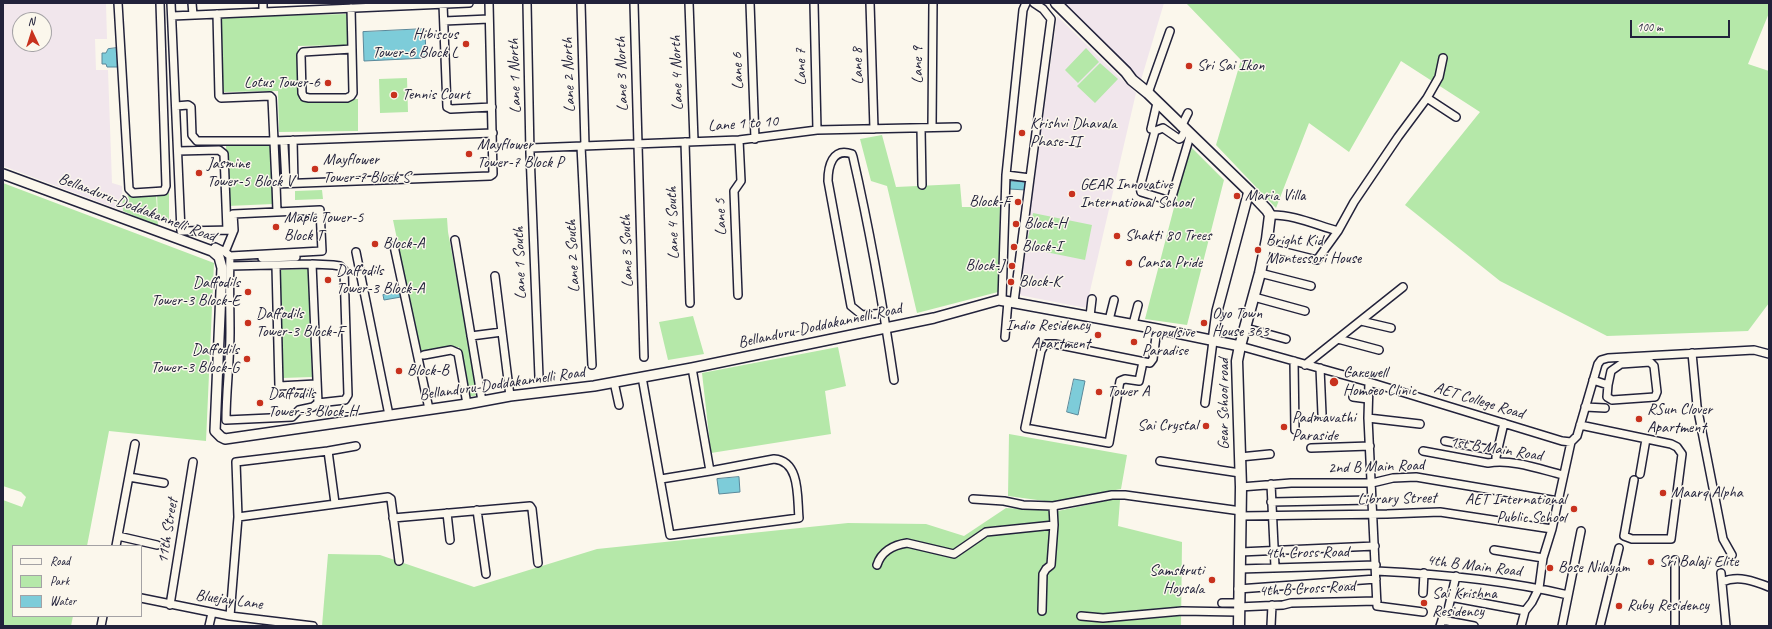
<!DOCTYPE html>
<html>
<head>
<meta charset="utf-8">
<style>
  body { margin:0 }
  #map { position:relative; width:1772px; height:629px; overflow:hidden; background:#fbf7ec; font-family:Caveat,sans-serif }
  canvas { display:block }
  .frame { position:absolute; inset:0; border:4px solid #22223b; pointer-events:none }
  .legend { position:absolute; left:12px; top:545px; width:130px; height:72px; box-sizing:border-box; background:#fbf7ec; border:1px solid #a4a2a5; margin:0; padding:5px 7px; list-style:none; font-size:12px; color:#22223b }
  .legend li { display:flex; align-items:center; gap:8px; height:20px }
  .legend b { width:20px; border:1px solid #a4a2a5 }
  .north { position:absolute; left:12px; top:12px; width:40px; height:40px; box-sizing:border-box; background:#fbf7ec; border:1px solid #a4a2a5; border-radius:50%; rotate:356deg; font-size:11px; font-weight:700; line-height:16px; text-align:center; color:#22223b }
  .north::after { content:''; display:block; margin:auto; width:14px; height:18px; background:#c8321e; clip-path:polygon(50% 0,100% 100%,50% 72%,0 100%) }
  .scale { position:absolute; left:1630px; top:20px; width:100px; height:18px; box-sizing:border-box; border:2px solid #22223b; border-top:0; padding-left:5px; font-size:12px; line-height:14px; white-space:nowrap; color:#22223b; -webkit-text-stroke:3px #fbf7ec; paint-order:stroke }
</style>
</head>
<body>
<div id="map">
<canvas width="1772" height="629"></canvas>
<div class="frame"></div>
<ul class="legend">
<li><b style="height:5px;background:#fbf7ec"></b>Road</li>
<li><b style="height:11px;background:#b5e8a9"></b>Park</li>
<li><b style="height:11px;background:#7dccd9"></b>Water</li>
</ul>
<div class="north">N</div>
<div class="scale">100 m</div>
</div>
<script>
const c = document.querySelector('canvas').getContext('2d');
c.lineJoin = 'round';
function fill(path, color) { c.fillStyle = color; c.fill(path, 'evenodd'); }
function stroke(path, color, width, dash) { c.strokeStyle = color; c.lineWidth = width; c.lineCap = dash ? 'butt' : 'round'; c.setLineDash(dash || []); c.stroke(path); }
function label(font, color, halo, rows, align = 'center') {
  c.font = font + ' Caveat,sans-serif'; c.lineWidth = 3; c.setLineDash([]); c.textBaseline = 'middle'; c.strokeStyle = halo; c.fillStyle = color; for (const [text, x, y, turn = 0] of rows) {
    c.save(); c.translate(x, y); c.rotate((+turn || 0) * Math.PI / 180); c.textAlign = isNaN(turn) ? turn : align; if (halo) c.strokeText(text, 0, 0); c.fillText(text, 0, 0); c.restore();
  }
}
fill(new Path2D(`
  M3,3h103l1,36h-12l1,31h12l4,113 10,3 1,25 -120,-45zM20,20h24v24h-24z
  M1062,3h102l-23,77z
  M1057,16l79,77 -50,215 -67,-13z`), '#f1e6ec');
fill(new Path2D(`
  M1186,3h583v10l-21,51 21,7v232l-21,28 -141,5 -107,-55 -95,-76 75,-93 -79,-51 -52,91 -40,-29 -33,85 -60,-63 25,-85z
  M348,14v31l-50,1 1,54 59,-1v32l-79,1 -1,-41 -56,1 -1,-75z
  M1086,48l13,14 -21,21 -13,-13z
  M1100,63l18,16 -23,24 -18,-17z
  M407,78l1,34 -28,1 -1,-34z
  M882,135l14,52 64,-3 2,23h38l-2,85 -81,21 -30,-127 -16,-5 -11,-42z
  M270,144l3,60 -45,2 -2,-60z
  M1190,146l34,34 -37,145 -42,-6z
  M3,183l211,80 -8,178 -97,-10 -22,115h-74v70h60l-2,10h-68v-126l19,7 4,-10 -5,-5 -18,-6z
  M322,190l1,9 -28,1v-9z
  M169,193v27h-11l-1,-26z
  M156,194l2,32 -35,-15 -1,-15z
  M1033,213l59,12 -7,35 -59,-12z
  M447,218l1,14 30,163 -10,2 -9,-50 -38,6 -28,-133z
  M308,269l4,108 -30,1 -4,-108z
  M693,316l11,38 -36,6 -9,-38z
  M838,347l8,39 -21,5 6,43 -120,19 -9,-80z
  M1009,434l118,21 -6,34 -69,13 -44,-6z
  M1115,499l5,1 -2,26 64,16 -1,84h-859l6,-72 52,1 94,32 123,-38 251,-26 78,1 38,12 42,-28 52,3z`), '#b5e8a9');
const water = new Path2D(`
  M425,29l1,29 -62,3 -1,-29z
  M117,48l1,19h-11l-1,-3h-4v-11h4l2,-4z
  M1009,181l18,1 -1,8 -17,-1z
  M400,291l1,6 -17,3 -1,-5z
  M1074,379l11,2 -7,34 -11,-3z
  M739,477l1,15 -21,2 -2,-15z`);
fill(water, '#7dccd9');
stroke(water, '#59889a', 1);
const minor = new Path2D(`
  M118,3l11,186 4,4 31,-2 2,-5 -6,-183
  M171,3l10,228 53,-1
  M192,3l1,12
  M263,3v9
  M527,3l3,150 9,224
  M581,3l4,143
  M634,3l10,354
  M689,3l5,138
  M750,3l5,136
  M814,3l3,127
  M870,3l4,126
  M1026,3l-3,7 -17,165 24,3 21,-159 -8,-10 -9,-6
  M443,4l4,103 4,2 41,-2
  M351,8l2,85 -2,3 -4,2h-38l-5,-1 -2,-4 -1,-38 2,-3 49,-3
  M217,14l2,82 2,2 49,-2 2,2 2,43 219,-8
  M172,16l297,-13
  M444,21l45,-2
  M1148,93l22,-62
  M1427,98l29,19
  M176,106l12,-1 3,2 1,28 5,6h77l2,43 214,-8 3,-2 -4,-171
  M932,127l1,-124
  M1181,127l7,-14
  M921,128l1,57
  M1151,129l6,-26
  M1185,131l-4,7 -2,1 -16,-11 -8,3 -15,56 1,5 26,8h4l19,-64
  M293,140l1,43
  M685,142l5,161
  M284,145l2,38
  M581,146l11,219
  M531,148l208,-8 78,-10 140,-3
  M178,151l41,-1 5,4 3,76
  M276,184l1,28
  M1270,215c23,-1 46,10 68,16l16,-29 44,-65 29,-39 12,-21 4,-19
  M455,240l27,161
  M394,246l35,163
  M1265,247l52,13 21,-29
  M212,251l3,-4 10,5
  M356,252l33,163
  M262,258l34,-1
  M312,264l6,139
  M230,266l82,-2 21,1 7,1 4,4 4,125 -3,5 -27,3 -5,4 -14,3 -7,7 -66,3c0,-29 4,-58 4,-87 0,-25 -1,-51 0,-77l-5,-4 9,-22 -1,-16 87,-4 2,41 -92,5
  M276,266l3,120 37,-2
  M1260,273l51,13
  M495,276l15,120
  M738,295l-4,-104 7,-10 -2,-41
  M1254,297l51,14
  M1002,300l4,-125
  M1014,302l16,-124
  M884,313l-22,2 -11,-9 -23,-125c0,-14 4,-34 24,-27l1,3c17,74 30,148 41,223
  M1090,316l2,-17
  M1109,320l5,-20
  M1361,321l30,7
  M1133,324l5,-19
  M1246,328l40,11
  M471,336l31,-4
  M1005,337l3,-36
  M1338,339l41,11
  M1240,346l129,36 193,59 9,1
  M1692,353l5,53 26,133 9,16
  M424,355l27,-5 7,3 9,51
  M1294,361l1,69
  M1143,362l-4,19 -14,-2 -5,2 -11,62 -84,-15 16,-77 4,-7h10l95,19 3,-4 4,-30
  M1305,365l98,-78
  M1320,368l2,46
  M642,377l28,158 129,-17c-2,-19 2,-57 -25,-59l-64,12 -18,-103
  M1593,380l15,5 3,-14 10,-7 29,-2 4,4 3,26 -2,5 -43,3 -5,-3 1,-12
  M614,382l5,23
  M1369,382l-1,36 9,188 46,6
  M1353,397l15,2
  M1205,403l8,-62
  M1585,407l20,1
  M1368,418l52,6
  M1580,425l91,19 6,3 5,7 -11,85h-39l-8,-3 10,-56
  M1445,441l52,10
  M1311,448l59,-2
  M328,451l28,-5
  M1423,451l65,12c25,-4 51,6 75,12
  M1240,457l30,-3
  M1160,461l80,12
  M1496,462v-5l8,-34
  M1640,474l6,-35
  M129,477l35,6
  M661,479l49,-8
  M1271,484l4,83
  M1241,487l50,-4h81l21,-5 23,-1 142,24
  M973,499l31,2 19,4 30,1 59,-11h13l116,16
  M1271,502l101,-2
  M477,510l9,64
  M447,513l3,27
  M1241,516l146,-2 53,-2 112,17
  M238,517l150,-20 3,2 8,62
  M393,518l137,-12 2,3 6,54
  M118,536l39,9
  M116,546l19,-102
  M1494,550l49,8
  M1240,552l135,-6
  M1675,560v66
  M877,565c4,-13 16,-20 30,-22l47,11 32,-22 68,-7
  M1239,569l137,-4
  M1376,571c65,3 129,9 192,24
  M1721,573l5,53
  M1722,582c16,-7 32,-1 47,5
  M1238,589l138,-10
  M1423,593l1,-20
  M1450,597l75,14
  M141,598l89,18 83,10
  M1222,603h16
  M170,605l23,-143
  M1238,607l45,-2 8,-2 86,-2
  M1042,611l1,-37 3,-5 5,-4 3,-40 -1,-19
  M230,616l8,-99 -2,-55 92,-11 7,52
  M1081,616l22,2 79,-7 56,1
  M1442,620l32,6
  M101,626l2,-10
  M209,626l3,-13
  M1271,626l1,-21
  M1440,626l2,-6 6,-10 8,-34
  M1521,626l4,-15 7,-9 7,-14 4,-30 9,-29 19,-87 6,-6 21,-72 3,-4 7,-2 146,-8 15,4
  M1562,626l19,-95
  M1600,626l19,-78`);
const tertiary = new Path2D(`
  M3,174l209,77 7,6 3,11 -7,163 6,6 4,2 242,-35 43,-8 84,-10 98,-18 242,-50 65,-18 158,29 83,17
  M1213,341l4,-30 32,-120`);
const secondary = new Path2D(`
  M1056,3l70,69 6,8 16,13 101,98 18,19 3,5 -3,24 -7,34 -20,73 -3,15 4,126 -2,139`);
stroke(minor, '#22223b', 10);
stroke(tertiary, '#22223b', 12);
stroke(secondary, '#22223b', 13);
stroke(minor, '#fbf7ec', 7);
stroke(tertiary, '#fbf7ec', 9);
stroke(secondary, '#fbf7ec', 10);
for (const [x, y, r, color] of [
  [466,44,4,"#c8321e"],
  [1189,66,4,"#c8321e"],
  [328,83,4,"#c8321e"],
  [394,95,4,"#c8321e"],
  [1022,133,4,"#c8321e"],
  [469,154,4,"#c8321e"],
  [315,169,4,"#c8321e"],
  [199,173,4,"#c8321e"],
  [1072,194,4,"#c8321e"],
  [1237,196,4,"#c8321e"],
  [1018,202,4,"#c8321e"],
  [1016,224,4,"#c8321e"],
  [276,227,4,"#c8321e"],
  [1117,236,4,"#c8321e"],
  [375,244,4,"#c8321e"],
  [1014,247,4,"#c8321e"],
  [1258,250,4,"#c8321e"],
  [1129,263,4,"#c8321e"],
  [1012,266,4,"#c8321e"],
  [328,280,4,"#c8321e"],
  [1011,282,4,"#c8321e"],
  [248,292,4,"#c8321e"],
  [248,323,4,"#c8321e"],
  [1204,323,4,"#c8321e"],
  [1098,335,4,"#c8321e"],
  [1134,342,4,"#c8321e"],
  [247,359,4,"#c8321e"],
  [399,371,4,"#c8321e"],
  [1334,382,5,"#c8321e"],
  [1099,392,4,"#c8321e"],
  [260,403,4,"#c8321e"],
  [1639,419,4,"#c8321e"],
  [1206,426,4,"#c8321e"],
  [1284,427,4,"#c8321e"],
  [1663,493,4,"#c8321e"],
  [1574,509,4,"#c8321e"],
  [1651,562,4,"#c8321e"],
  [1550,568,4,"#c8321e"],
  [1212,580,4,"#c8321e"],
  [1424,603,4,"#c8321e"],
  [1619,606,4,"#c8321e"]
]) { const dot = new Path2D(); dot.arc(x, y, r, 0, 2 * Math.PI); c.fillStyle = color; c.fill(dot); stroke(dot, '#fbf7ec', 1.5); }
label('16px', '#22223b', '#fbf7ec', [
  ["Hibiscus",458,35,"right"],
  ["Tower-6 Block L",458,53,"right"],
  ["Sri Sai Ikon",1197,66],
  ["Lotus Tower-6",320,83,"right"],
  ["Tennis Court",402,95],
  ["Krishvi Dhavala",1030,124],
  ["Phase-II",1030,142],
  ["Mayflower",477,145],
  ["Tower-7 Block P",477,163],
  ["Mayflower",323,160],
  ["Tower-7 Block S",323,178],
  ["Jasmine",207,164],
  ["Tower-5 Block V",207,182],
  ["GEAR Innovative",1080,185],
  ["International School",1080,203],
  ["Maria Villa",1245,196],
  ["Block-F",1010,202,"right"],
  ["Maple Tower-5",284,218],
  ["Block T",284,236],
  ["Block-H",1024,224],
  ["Shakti 80 Trees",1125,236],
  ["Bright Kid",1266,241],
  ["Montessori House",1266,259],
  ["Block-A",383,244],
  ["Block-I",1022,247],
  ["Cansa Pride",1137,263],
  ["Block-J",1004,266,"right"],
  ["Daffodils",336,271],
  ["Tower-3 Block-A",336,289],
  ["Block-K",1019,282],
  ["Daffodils",240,283,"right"],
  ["Tower-3 Block-E",240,301,"right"],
  ["Daffodils",256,314],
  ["Tower-3 Block-F",256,332],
  ["Oyo Town",1212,314],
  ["House 363",1212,332],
  ["Indio Residency",1090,326,"right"],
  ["Apartment",1090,344,"right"],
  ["Propulsive",1142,333],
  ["Paradise",1142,351],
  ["Daffodils",239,350,"right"],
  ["Tower-3 Block-G",239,368,"right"],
  ["Block-B",407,371],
  ["Carewell",1343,373],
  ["Homoeo Clinic",1343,391],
  ["Tower A",1107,392],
  ["Daffodils",268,394],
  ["Tower-3 Block-H",268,412],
  ["RSun Clover",1647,410],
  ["Apartment",1647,428],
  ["Padmavathi",1292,418],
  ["Paraside",1292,436],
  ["Sai Crystal",1198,426,"right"],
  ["Maarq Alpha",1671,493],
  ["AET International",1566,500,"right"],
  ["Public School",1566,518,"right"],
  ["Sri Balaji Elite",1659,562],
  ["Bose Nilayam",1558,568],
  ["Samskruti",1204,571,"right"],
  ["Hoysala",1204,589,"right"],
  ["Sai Krishna",1432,594],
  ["Residency",1432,612],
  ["Ruby Residency",1627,606]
], 'left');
label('16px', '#22223b', '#fbf7ec', [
  ["Lane 9",918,65,-90],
  ["Lane 8",858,66,-92],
  ["Lane 7",801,67,-91],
  ["Lane 6",738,71,-92],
  ["Lane 4 North",677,73,-92],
  ["Lane 3 North",622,74,-92],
  ["Lane 2 North",569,75,-92],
  ["Lane 1 North",515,76,-92],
  ["Lane 1 to 10",743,124,-4],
  ["Bellanduru-Doddakannelli Road",137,208,21],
  ["Lane 5",721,217,-92],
  ["Lane 4 South",673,223,-92],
  ["Lane 3 South",627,251,-92],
  ["Lane 2 South",573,256,-93],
  ["Lane 1 South",520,263,-92],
  ["Bellanduru-Doddakannelli Road",820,326,-12],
  ["Bellanduru-Doddakannelli Road",502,384,-8],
  ["AET College Road",1479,401,17],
  ["Gear School road",1224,404,-90],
  ["1st B Main Road",1496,449,9],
  ["2nd B Main Road",1376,467,-2],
  ["Library Street",1397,499,-1],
  ["11th Street",168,531,-81],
  ["4th Cross Road",1307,553,-1],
  ["4th B Main Road",1474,566,7],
  ["4th B Cross Road",1307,589,-3],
  ["Bluejay Lane",229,600,8]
]);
</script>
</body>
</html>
